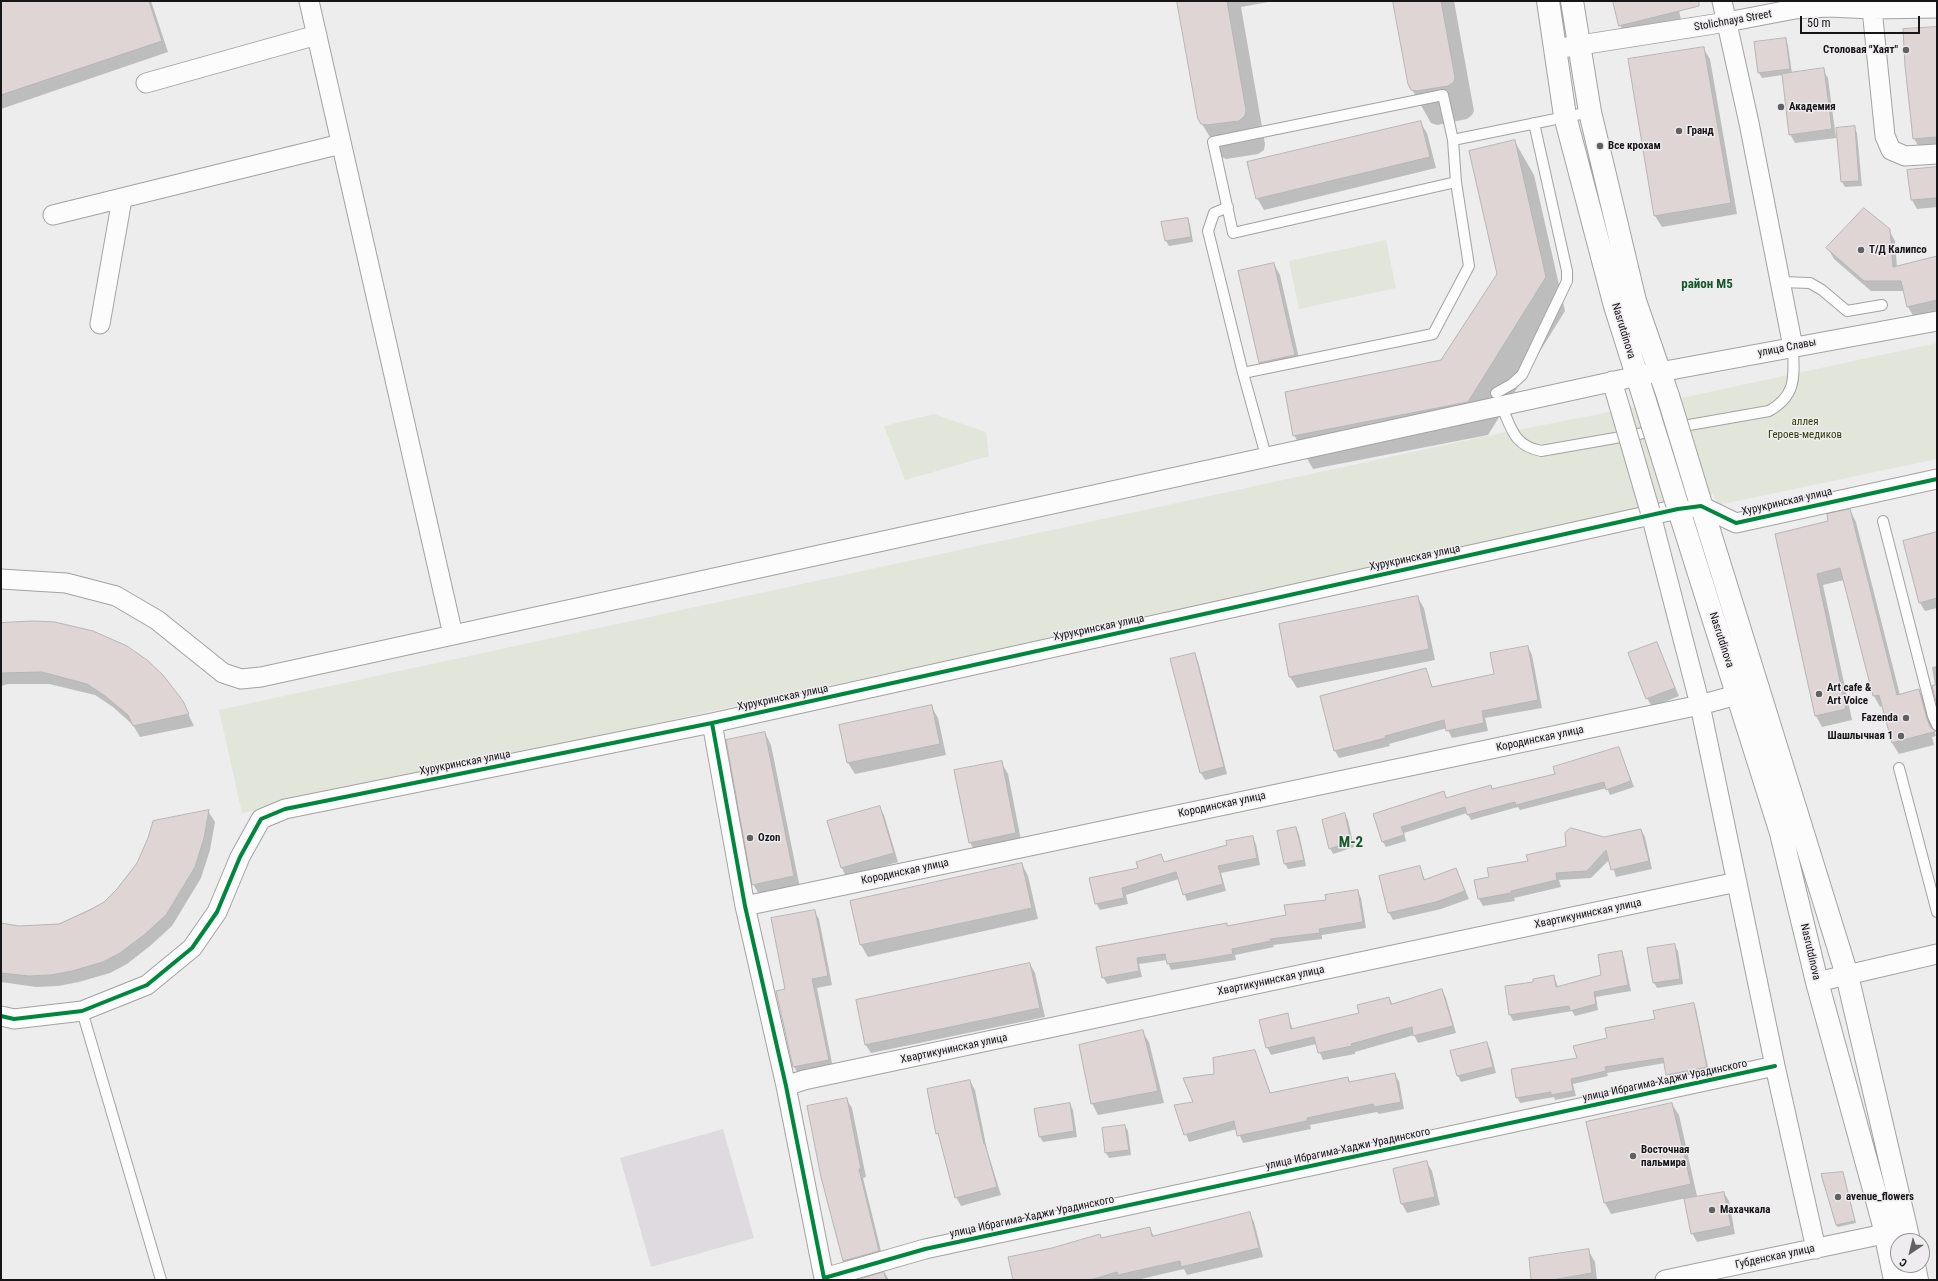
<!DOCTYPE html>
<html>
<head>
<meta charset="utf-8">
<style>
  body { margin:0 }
  #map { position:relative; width:1938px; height:1281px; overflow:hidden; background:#eeedee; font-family:"Roboto Condensed",sans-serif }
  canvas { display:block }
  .frame { position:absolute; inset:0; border:2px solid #171517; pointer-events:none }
  .north { position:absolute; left:1890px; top:1233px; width:40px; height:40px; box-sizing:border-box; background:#efecef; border:1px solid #999699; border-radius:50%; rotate:215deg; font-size:11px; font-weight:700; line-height:16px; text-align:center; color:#171517 }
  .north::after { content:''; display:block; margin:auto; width:14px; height:18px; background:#626162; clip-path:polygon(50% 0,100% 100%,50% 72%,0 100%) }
  .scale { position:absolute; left:1800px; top:16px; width:120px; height:18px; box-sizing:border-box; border:2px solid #171517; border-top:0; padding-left:5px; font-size:12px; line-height:14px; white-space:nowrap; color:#171517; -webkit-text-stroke:3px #efecef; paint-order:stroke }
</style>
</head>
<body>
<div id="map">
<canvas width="1938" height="1281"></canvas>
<div class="frame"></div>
<div class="north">С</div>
<div class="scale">50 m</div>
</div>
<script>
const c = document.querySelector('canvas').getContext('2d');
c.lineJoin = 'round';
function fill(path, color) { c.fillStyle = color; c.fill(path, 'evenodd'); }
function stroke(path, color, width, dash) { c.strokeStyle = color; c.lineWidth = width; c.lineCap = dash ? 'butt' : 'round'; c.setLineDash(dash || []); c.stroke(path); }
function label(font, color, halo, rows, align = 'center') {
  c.font = font + ' "Roboto Condensed",sans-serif'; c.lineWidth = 3; c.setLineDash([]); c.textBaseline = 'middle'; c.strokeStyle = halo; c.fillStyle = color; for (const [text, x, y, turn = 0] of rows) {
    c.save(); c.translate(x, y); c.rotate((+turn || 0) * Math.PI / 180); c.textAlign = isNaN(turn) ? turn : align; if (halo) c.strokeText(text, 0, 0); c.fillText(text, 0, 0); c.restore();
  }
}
fill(new Path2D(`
  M723,1129l31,109 -103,29 -31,-109z`), '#dfdadf');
fill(new Path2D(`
  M1386,240l10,48 -97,21 -10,-48z
  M1937,343v116l-219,46 -5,-11 -1471,319 -23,-103 1263,-273 204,-40z
  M934,414l52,18 3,24 -84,24 -21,-54z`), '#e1e5da');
fill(new Path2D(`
  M1,1h150l17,51 -167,57z
  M1178,1h96l-33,6 24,137 -1,6 -6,4 -32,5 -4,-2 -23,-38z
  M1394,1h60l20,110 -2,4 -5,4 -30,6 -6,-2 -22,-39z
  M1614,1h63l4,19 -56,14 -5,-9z
  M1937,28v116l-19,2 -4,-8z
  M1785,39l3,6 4,29 31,-4 5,8 8,60 -41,5 -5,-9 -7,-59 -21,3 -3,-5z
  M1703,48l7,11 27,155 -75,13 -7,-11z
  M1420,122l7,11 9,35 -172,42 -7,-12z
  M1854,127l3,6 5,53 -17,1 -3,-5z
  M1515,142l19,33 31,136 -77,124 -175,34 -19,-34 148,-74 57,-87z
  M1937,168v39l-20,2 -5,-9z
  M1187,219l3,5 3,18 -24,4 -3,-5z
  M1889,230l6,11 2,26 40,-10v55l-23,5 -6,-10 -4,-16h-33l-37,-32 -6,-11z
  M1274,264l6,11 21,92 -35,7 -7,-11z
  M1850,510l6,12 44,173 19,-5 6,11 11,35 -4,1 2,8 -35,9 -7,-11 -9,-37 -3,1 -6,-11 -30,-116 -21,5 29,135 -30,7 -6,-11 -40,-181 54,-13z
  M1937,536v72l-12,3 -5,-8z
  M1417,597l7,11 11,52 -138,28 -7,-11z
  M1,625l181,76 12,25 -54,11 -7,-12 -20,-18 -18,-12 -46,-11h-41l-7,2z
  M1656,643l23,53 -27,11 -5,-9z
  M1528,647l4,8 10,53 -57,10 3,13 -36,7 -5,-10 -58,16 1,2 -51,12 -4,-7 -14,-54 105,-27 7,18 63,-13z
  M1194,654l4,7 29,113 -22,6 -4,-7 -29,-113z
  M1937,666v33l-5,-32z
  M931,706l7,12 8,37 -91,19 -7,-11z
  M765,733l6,12 29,143 -40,8 -7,-12z
  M1619,748l15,39 -24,8 -3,-7 -87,22 -2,-3 -47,13 -4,-7 -63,20 2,8 -20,6 -3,-5 -9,-27 70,-22 3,5 44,-12 2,4 63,-15z
  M1001,762l7,12 14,71 -46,9 -6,-12z
  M879,807l5,8 14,47 -52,15 -4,-9 -14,-46z
  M208,811l7,11 -5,28 -9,28 -29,48 -22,20 -23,18 -17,9 -31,9 -21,4 -22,1 -35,-5v-58l17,3 41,-3 46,-22z
  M1345,815l3,5 6,27 -21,7 -3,-6z
  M1296,828l3,6 7,32 -18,3 -3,-5 -7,-32z
  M1641,830l4,7 7,32 -36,8 -6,-18 -19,19 -32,2 2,7 -47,11 1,3 -32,5 -4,-7 -4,-18 15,-3 39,-17 75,-23z
  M1252,837l4,7 4,21 -39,8 5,18 -39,10 -8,-22 -53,16 2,9 -28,6 -4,-7 43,-34 22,-13 4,7 63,-17z
  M1022,864l6,12 10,43 -170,38 -7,-12 -10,-44z
  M1420,867l5,13 31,-11 13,30 -28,10 -48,11 -4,-7z
  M1358,891l3,7 5,30 -44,7v4l-49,6 1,2 -39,8 1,5 -65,10 -4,-10 -28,4 3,13 -35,7 -4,-7 -6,-29 129,-24 2,3 59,-11 40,-16z
  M814,911l5,8 13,66 -15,3 16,80 -34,7 -5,-8 -7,-77z
  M1674,945l4,6 5,33 -26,4 -3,-5 -6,-34z
  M1621,952l3,5 7,34 -35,6 2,13 -23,6 -3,-5 -59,10 -3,-6 -4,-28 29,-4 19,-7 4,11 44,-12z
  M1030,964l5,9 10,44 -174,36 -5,-8 -9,-45z
  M1442,990l4,8 10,35 -38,10 -4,-8 -59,17v2l-32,6 -7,-16 -45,11 -4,-8 20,-32 6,14 67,-15 29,-16 4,7z
  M1693,1004l3,5 13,63 -38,8 -6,-17 -58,10 1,3 -35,8 3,12 -21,4 -1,-3 -34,6 -3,-6 91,-59z
  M1142,1031l7,11 15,61 -66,12 -6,-12z
  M1487,1043l3,6 6,24 -35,9 -3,-6 -6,-24z
  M1255,1051l16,43 77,-16 2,5 44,-9 5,7 5,28 -25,5 -2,-2 -67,13 1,4 -68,14 -6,-14 -48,13 -14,-36 20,-3 20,-28z
  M970,1081l5,9 12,60 14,45 -40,11 -5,-9 -15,-58 -4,-6z
  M847,1100l5,8 14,69 -3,1 20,81 -35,10 -5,-8z
  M1070,1104l3,6 4,27 -34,5 -3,-5z
  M1672,1104l7,11 18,81 -86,18 -6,-11z
  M1125,1126l3,5 3,24 -22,3 -3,-5 -3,-24z
  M1427,1163l5,8 8,34 -33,8 -5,-9 -8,-34z
  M1843,1175l13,48 -18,4 -2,-2z
  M1724,1193l5,8 6,33 -38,8 -5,-9z
  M1249,1213l5,9 9,35 -76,18 -3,-6 -47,11h-123l87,-41 48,-11 5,8z
  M1588,1250l7,12 2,18h-65z
  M885,1273l4,7h-28z`), '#0003');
const building = new Path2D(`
  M1,1h148l13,40 -161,54z
  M1177,1h50l19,109 -1,6 -6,5 -32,4 -6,-1 -3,-5z
  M1393,1h48l14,76 -1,5 -6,4 -31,5 -6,-1 -3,-6z
  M1613,1h86v5l-80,20z
  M1937,27v110l-24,2 -8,-73 -2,-37z
  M1786,38l4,31 -32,4 -4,-31z
  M1704,47l27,156 -77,13 -26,-157z
  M1824,68l8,61 -43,6 -7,-61z
  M1421,121l9,36 -174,42 -9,-37z
  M1855,126l4,55 -18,1 -5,-54z
  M1515,140l31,137 -78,125 -175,34 -8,-44 156,-32 56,-86 -28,-123z
  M1937,167v31l-26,2 -4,-30z
  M1864,208l26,21 3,38 44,-11v44l-30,7 -6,-26h-37l-38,-33z
  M1188,218l3,19 -26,4 -4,-19z
  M1274,263l21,92 -36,8 -21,-92z
  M1850,509l47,186 22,-6 8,30 4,9 6,3 -45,12 -13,-48 -6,1 -33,-128 -23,6 29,135 -31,7 -40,-182 53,-13 -1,-7z
  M1937,532v66l-18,5 -16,-62z
  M1418,596l11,53 -140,28 -10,-53z
  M33,621l22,1 38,9 34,15 20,14 16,15 20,26 6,13 -56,12 -5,-11 -23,-19 -18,-12 -45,-12 -41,1v-50z
  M1657,642l18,46 -29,11 -18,-46z
  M1528,646l10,54 -56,11 2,12 -38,8 -2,-11 -59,16 1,2 -52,13 -14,-55 106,-28 6,19 62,-13 -4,-21z
  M1195,653l29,114 -24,6 -30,-114z
  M1937,685v20l-5,-19z
  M932,705l8,39 -93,19 -8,-38z
  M765,732l29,144 -42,9 -26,-145z
  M1619,747l12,34 -25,9 -2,-8 -88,23 -1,-3 -48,13 -2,-8 -64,20 3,8 -22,7 -9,-28 71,-23 2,7 45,-13 1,4 63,-15 -2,-7z
  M1002,761l14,72 -47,10 -15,-73z
  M880,806l14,47 -53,15 -14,-47z
  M209,810l-5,28 -9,29 -29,48 -22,20 -24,18 -17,9 -31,9 -21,4 -22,1 -28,-3v-50l18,3 40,-2 33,-15 12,-7 13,-13 20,-26 11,-25 5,-17z
  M1345,813l6,29 -22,7 -7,-29z
  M1296,827l8,33 -20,4 -7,-33z
  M1571,828l33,9 37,-8 8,32 -38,9 -5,-20 -19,21 -31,2 1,7 -46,11v2l-33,6 -4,-19 15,-3 -2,-9 41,-7 -2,-6 40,-9 -1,-13z
  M1253,836l4,22 -39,8 5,18 -40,11 -7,-23 -54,16 2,10 -29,6 -6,-26 49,-10 -2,-6 25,-8 3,8 63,-17 -1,-4z
  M1022,863l10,45 -172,37 -10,-44z
  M1420,866l4,14 32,-12 9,23 -29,11 -48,11 -9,-37z
  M1358,890l5,32 -44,7 1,4 -50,6 1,2 -39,8 1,5 -34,6 -32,4 -2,-10 -28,4 2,13 -37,7 -6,-31 131,-24v3l59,-11 -2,-10 42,-5 -1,-5z
  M815,910l13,66 -16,3 17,81 -36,7 -17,-76 9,-2 -14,-71z
  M1675,944l5,35 -27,4 -6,-35z
  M1622,951l6,34 -34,7 2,12 -26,7 -1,-5 -60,9 -4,-29 28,-4v-3l21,-4 2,12 45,-12 -3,-20z
  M1030,963l10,45 -175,37 -9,-45z
  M1442,989l11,37 -40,10 -1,-9 -61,17 1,2 -34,7 -4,-16 -48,11 -7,-28 29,-7 3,16 68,-16 -2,-8 32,-8 2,7z
  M1694,1003l13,64 -41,8 -3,-17 -58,9 1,4 -35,8 2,12 -22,4v-3l-35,6 -5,-29 66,-11 -4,-12 34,-8 -2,-10 50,-9 -2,-8z
  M1143,1030l15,61 -67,13 -12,-59z
  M1487,1042l6,25 -36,9 -7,-25z
  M1255,1050l15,43 78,-16 1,5 46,-9 6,29 -27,5 -1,-3 -66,14v3l-70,15 -3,-15 -50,14 -10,-30 19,-3 -10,-24 31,-4 -1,-16z
  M970,1080l14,64h1l12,43 -42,11 -17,-65 -2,1 -9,-45z
  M847,1098l14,71h-2l20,82 -36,10 -22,-84 -14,-71z
  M1070,1103l4,28 -35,6 -5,-28z
  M1672,1103l19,81 -87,19 -18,-81z
  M1125,1125l4,25 -24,3 -3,-25z
  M1427,1161l8,36 -34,7 -8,-35z
  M1843,1172l12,49 -19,4 -15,-51z
  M1724,1192l7,34 -40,8 -7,-35z
  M1250,1212l9,36 -78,19 -1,-6 -62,14 -1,-3 -27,8h-77l-5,-23 44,-9 48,-14 1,4 49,-11 2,9z
  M1589,1249l3,24 -40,7h-21l-2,-22z
  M884,1272l2,8h-29z`);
fill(building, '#ded5d4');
stroke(building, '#b6b5b6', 1);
const service = new Path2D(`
  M1453,140l-10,-45 -230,47 20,91 223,-51
  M1228,207l-14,6 -6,18 35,142 23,83
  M1780,282l30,1 12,7 25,21 35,-6
  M1243,373l190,-39 36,-68 -13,-84 -3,-42 137,-28
  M1496,393l16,-9 10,-9 45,-94v-10l-33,-148
  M1501,405c11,24 12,40 40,46l228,-40c28,-16 25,-34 24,-64
  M1883,521l50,195 4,9
  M1899,768l38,144
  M82,1011l79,269`);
const minor = new Path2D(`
  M309,1l144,634
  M1722,1l27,122 44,224
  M1872,9l13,127 6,14 14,6 32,-2
  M1555,49l172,-27 68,-13 34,-2 43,2 65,-1
  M146,83l171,-48
  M53,215l288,-71
  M100,324l22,-125
  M1612,381l8,27
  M1650,511l50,194 75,361 41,183
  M1,579l65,4 50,13 41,24 66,53 18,6 20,-2 1377,-301 299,-55
  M712,723l33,183 41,180 38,192 101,-29 850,-183
  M745,906l955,-201 51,-14
  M1817,982l120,-28
  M1,1016l13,3 68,-8 65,-26 45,-37 25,-36 23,-55 21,-38 24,-10 427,-86 966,-214 23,-3 35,17 201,-44
  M786,1086l18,-6 933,-198
  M1665,1280l219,-46`);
const secondary = new Path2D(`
  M1548,1l17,115 50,190 30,95
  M1572,1l18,111 45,189 33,95
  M1699,498l148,477 62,266
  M1677,504l104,329 36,149 66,240 12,58
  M1914,1265l3,15`);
stroke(service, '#a3a2a3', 12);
stroke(minor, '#a3a2a3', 21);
stroke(secondary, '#a3a2a3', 24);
stroke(service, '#fcfcfc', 10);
stroke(minor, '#fcfcfc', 19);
stroke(secondary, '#fcfcfc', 22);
const minorBridge = new Path2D(`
  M1620,408l30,103`);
const secondaryBridge = new Path2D(`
  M1668,396l31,102
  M1645,401l32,103`);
stroke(minorBridge, '#a3a2a3', 21, []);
stroke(secondaryBridge, '#a3a2a3', 24, []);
stroke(minorBridge, '#fcfcfc', 19);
stroke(secondaryBridge, '#fcfcfc', 22);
stroke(new Path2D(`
  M712,723l33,183 41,180 38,192 101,-29 850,-183
  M1,1016l13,3 68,-8 65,-26 45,-37 25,-36 23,-55 21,-38 24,-10 427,-86 966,-214 23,-3 35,17 201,-44`), '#00873e', 4);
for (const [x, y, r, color] of [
  [1906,50,4,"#626162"],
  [1781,107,4,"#626162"],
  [1679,131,4,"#626162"],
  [1600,146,4,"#626162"],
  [1861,250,4,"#626162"],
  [1819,694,4,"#626162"],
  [1906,718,4,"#626162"],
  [1901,736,4,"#626162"],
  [750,838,4,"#626162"],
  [1633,1156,4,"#626162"],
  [1838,1197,4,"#626162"],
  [1712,1210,4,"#626162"]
]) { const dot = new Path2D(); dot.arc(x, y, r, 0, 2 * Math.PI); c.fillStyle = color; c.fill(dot); stroke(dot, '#efecef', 1.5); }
label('11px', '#171517', '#efecef', [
  ["Stolichnaya Street",1733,21,-10],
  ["Nasrutdinova",1623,331,73],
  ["улица Славы",1787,348,-11],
  ["Хурукринская улица",1787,502,-13],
  ["Хурукринская улица",1415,558,-12],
  ["Хурукринская улица",1099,628,-12],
  ["Nasrutdinova",1721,640,72],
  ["Хурукринская улица",783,698,-12],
  ["Кородинская улица",1540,739,-12],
  ["Хурукринская улица",465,763,-11],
  ["Кородинская улица",1222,805,-12],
  ["Кородинская улица",905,872,-12],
  ["Хвартикунинская улица",1588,914,-12],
  ["Nasrutdinova",1810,952,77],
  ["Хвартикунинская улица",1271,981,-12],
  ["Хвартикунинская улица",954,1049,-12],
  ["улица Ибрагима-Хаджи Урадинского",1665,1081,-12],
  ["улица Ибрагима-Хаджи Урадинского",1348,1149,-12],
  ["улица Ибрагима-Хаджи Урадинского",1032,1217,-12],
  ["Губденская улица",1775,1257,-12]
]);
label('bold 11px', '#171517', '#efecef', [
  ["Столовая \"Хаят\"",1898,50,"right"],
  ["Академия",1789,107],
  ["Гранд",1687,131],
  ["Все крохам",1608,146],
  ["Т/Д Калипсо",1869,250],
  ["Art cafe &",1827,688],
  ["Art Voice",1827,701],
  ["Fazenda",1898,718,"right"],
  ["Шашлычная 1",1893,736,"right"],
  ["Ozon",758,838],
  ["Восточная",1641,1150],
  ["пальмира",1641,1163],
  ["avenue_flowers",1846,1197],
  ["Махачкала",1720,1210]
], 'left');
label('11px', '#2f3c01', '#efecef', [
  ["аллея",1805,422],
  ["Героев-медиков",1805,435]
]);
label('bold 13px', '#145729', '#efecef', [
  ["район М5",1707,285]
]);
label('bold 15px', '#145729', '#efecef', [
  ["М-2",1351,843]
]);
</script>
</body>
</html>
